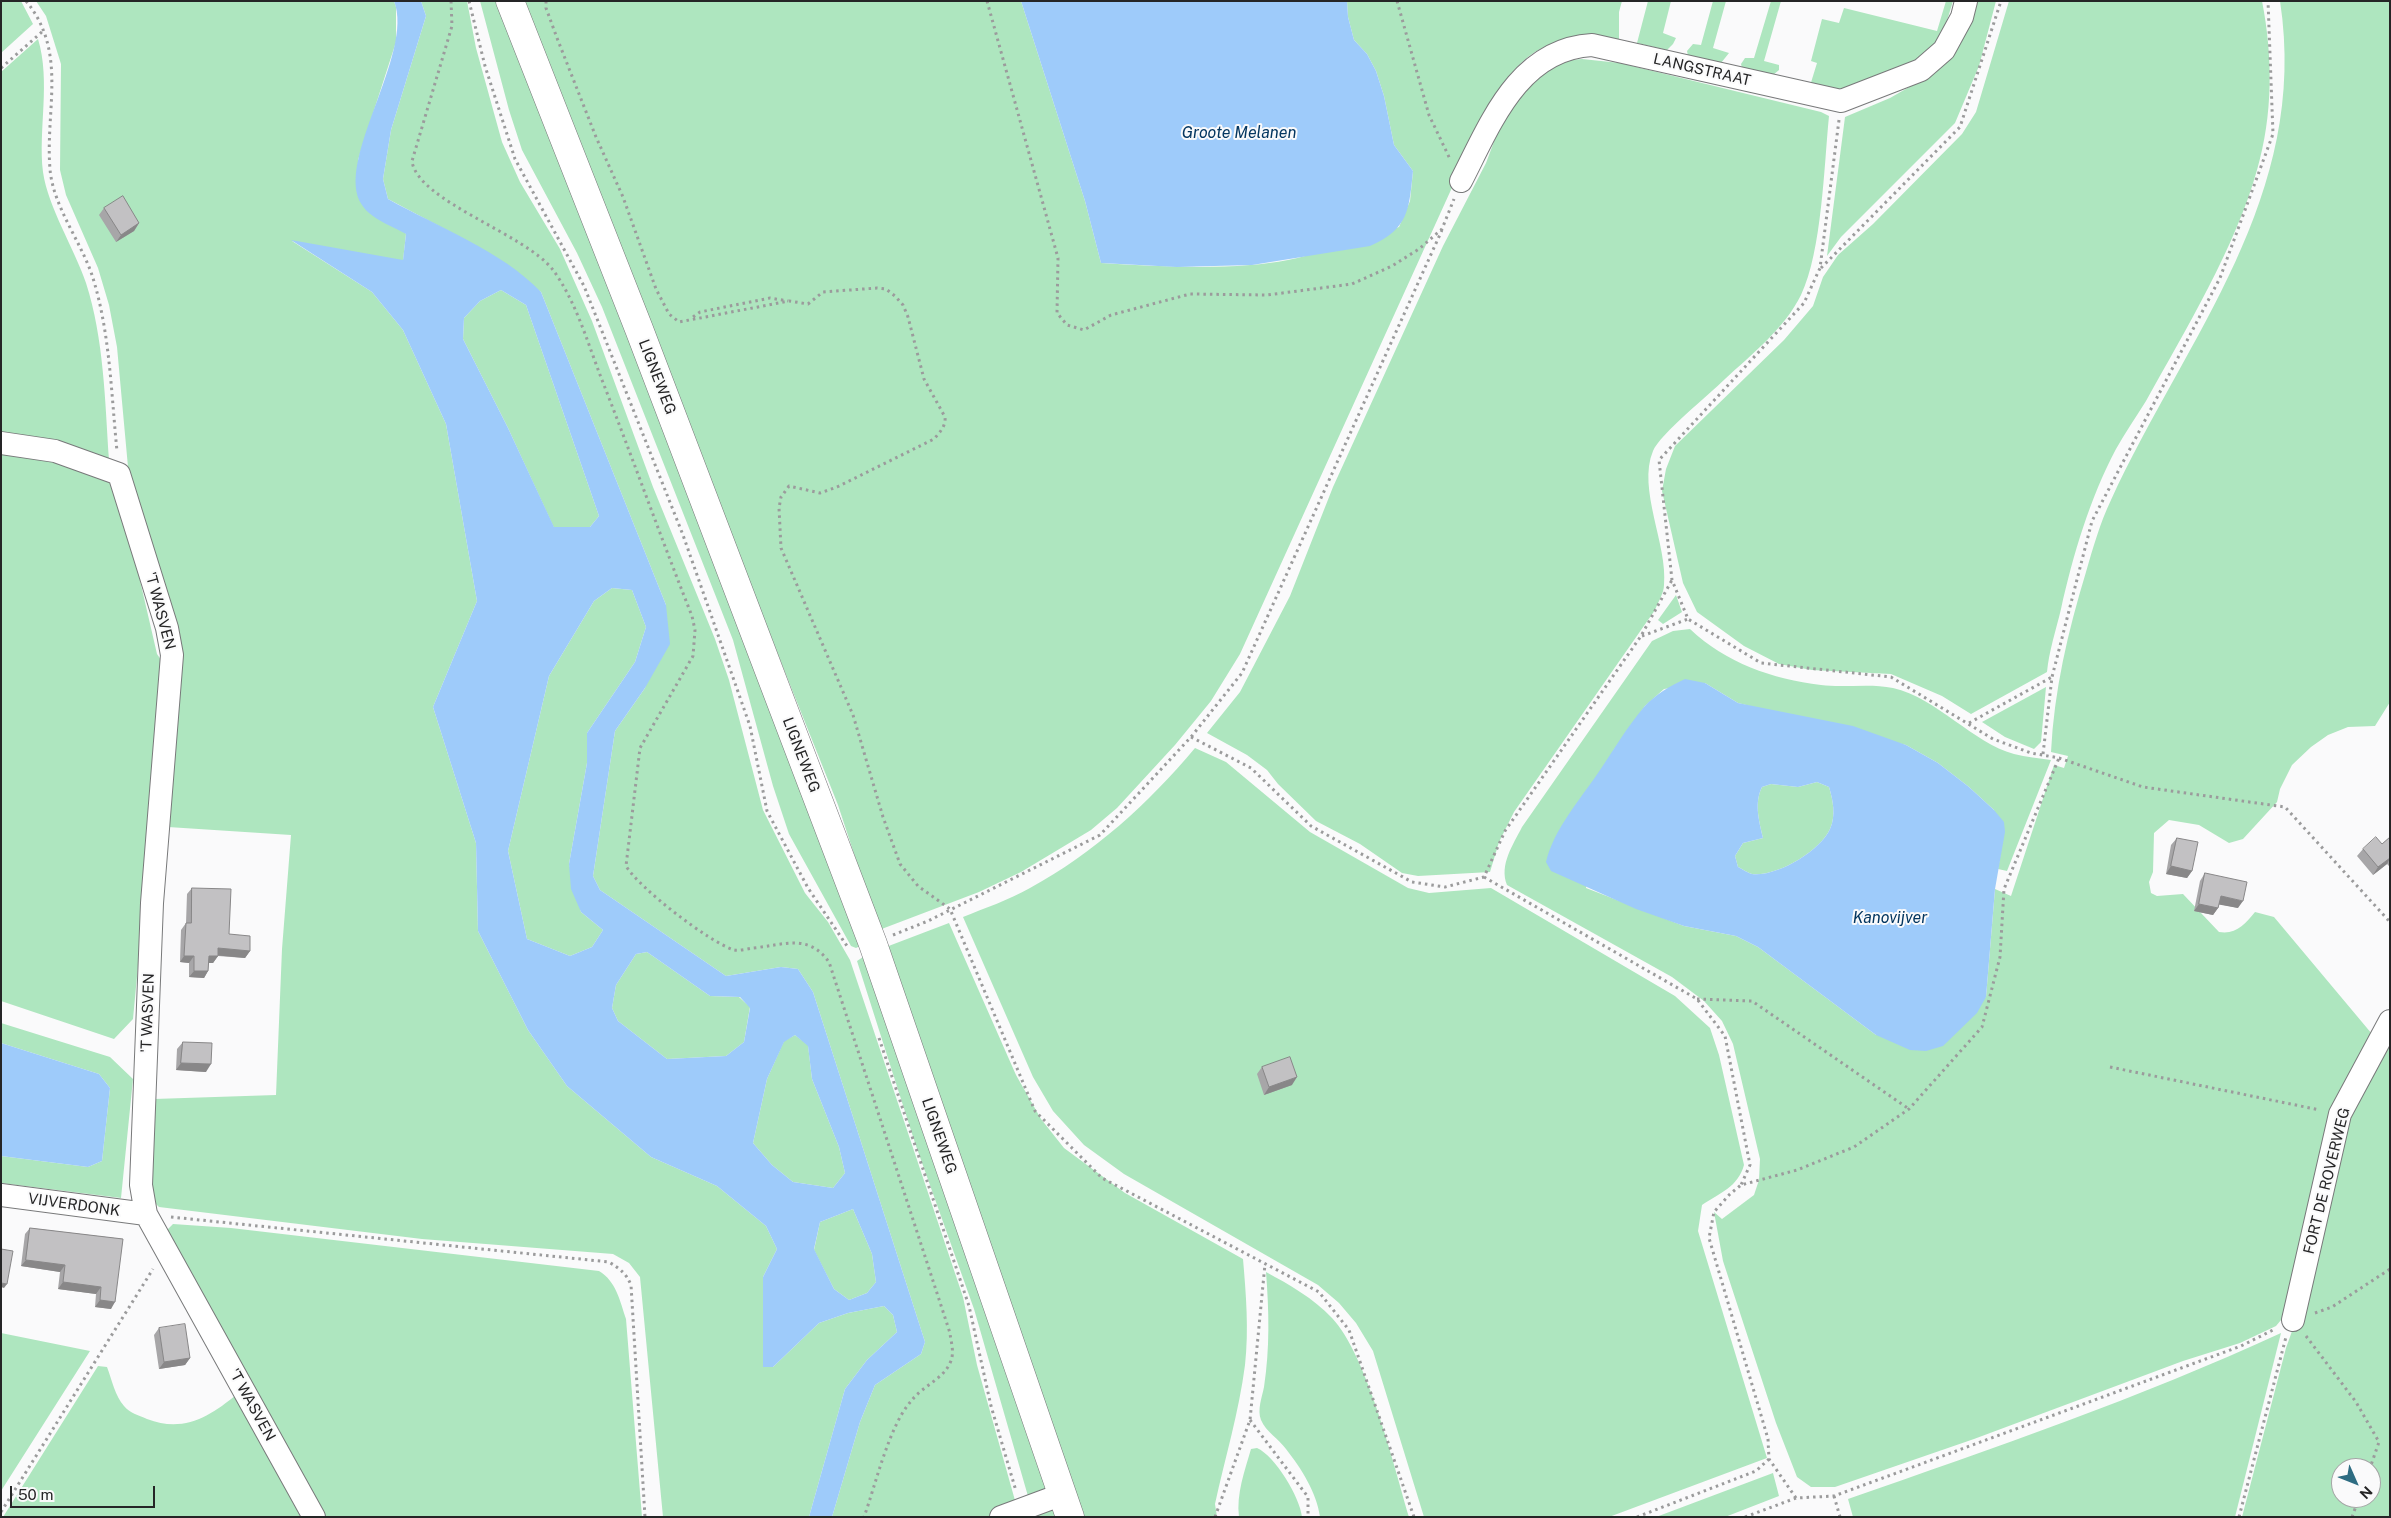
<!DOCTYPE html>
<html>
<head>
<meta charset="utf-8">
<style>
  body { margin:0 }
  #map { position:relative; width:2391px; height:1518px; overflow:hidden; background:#fafafb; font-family:"Public Sans",sans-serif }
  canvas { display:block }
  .frame { position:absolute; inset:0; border:2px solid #252526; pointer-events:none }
  .north { position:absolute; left:2331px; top:1458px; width:50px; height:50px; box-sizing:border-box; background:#fafafb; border:1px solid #a5a5a6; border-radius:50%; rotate:134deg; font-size:14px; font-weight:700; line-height:20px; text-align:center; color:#252526 }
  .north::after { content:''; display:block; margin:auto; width:18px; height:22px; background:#2e6c82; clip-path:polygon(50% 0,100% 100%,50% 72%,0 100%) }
  .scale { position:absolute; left:10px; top:1486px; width:145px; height:22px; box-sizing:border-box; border:2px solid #252526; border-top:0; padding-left:6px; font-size:15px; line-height:18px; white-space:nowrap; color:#252526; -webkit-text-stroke:4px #fafafb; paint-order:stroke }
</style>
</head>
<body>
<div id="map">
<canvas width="2391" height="1518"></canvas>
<div class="frame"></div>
<div class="north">N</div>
<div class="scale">50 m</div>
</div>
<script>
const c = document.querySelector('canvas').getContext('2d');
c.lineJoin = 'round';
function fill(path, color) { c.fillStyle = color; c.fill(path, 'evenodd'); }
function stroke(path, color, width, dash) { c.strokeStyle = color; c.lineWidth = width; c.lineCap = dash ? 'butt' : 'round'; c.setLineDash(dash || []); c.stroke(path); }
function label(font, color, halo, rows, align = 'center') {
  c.font = font + ' "Public Sans",sans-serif'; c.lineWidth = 4; c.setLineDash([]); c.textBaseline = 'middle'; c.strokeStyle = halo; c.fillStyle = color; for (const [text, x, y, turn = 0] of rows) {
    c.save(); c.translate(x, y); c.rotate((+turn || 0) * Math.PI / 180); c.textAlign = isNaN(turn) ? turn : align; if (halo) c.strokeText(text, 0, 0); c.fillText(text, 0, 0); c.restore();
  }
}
fill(new Path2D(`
  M1,1h20l12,23 -32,29z
  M36,1h358l2,6v35l-38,118 48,74 -3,27 -111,-20 80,51 31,38 43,94 31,177 -44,106 43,136 2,88 50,99 39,56 84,71 66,29 49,40 11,23 -14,28 10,90 46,-44 29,-10 36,-7 9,9 4,17 -30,28 -22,29 -36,128h-146l-23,-240 -11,-14 -16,-9 -191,-15 -263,-32 -7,-7 2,-101 122,-4 6,-146 9,-114 -123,-8 9,-125 -48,-224 -12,-131 -8,-42 -11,-37 -32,-73 -6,-25 1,-106 -15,-48z
  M421,1h46l9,47 26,94 18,40 40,67 32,72 61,166 62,152 14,41 34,130 42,83 23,29 22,38 113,337 14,68 39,139 -25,13h-159l28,-95 15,-37 46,-31 4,-12 -112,-350 -15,-23 -17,-2 -55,9 -126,-86 -7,-14 22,-145 30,-43 21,-83 -125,-313 -70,-49 -83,-44 -5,-20 8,-49 35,-114z
  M480,1h22l362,943 -8,4 -5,-2 -62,-112 -16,-48 -40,-146 -131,-333 -25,-54 -55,-103 -13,-40z
  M525,1h496l64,200 16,62c50,3 100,6 149,2 51,-3 101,-23 149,-38l11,-26 3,-30 -19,-26 -10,-49 -8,-25 -9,-17 -13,-14 -6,-23 -1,-16h275l-3,11v32c-17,-1 -45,-5 -62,-1 -31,6 -51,36 -67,61l-250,550 -29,47 -36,44 -58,63 -26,22 -70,42 -42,20 -100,38 -41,-125 -126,-316z
  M1648,1h23l-8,32 13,5 -3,6 -6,6 -30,-7z
  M1713,1h13l-13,47 16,5 -8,10 -33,-7 -1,-5 6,-7 8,1z
  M1771,1h10l-17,60 15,4v5l-6,5 -31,-7 -1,-4 4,-6h9z
  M1946,1h7l-7,23 -11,23 -22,19 -54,24 -50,-1 8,-26 -6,-2 11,-42 17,4 5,-15 93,23z
  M1969,1h27l-17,65 -24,57 -114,114 -14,19 18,-139 45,-19 21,-12z
  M2009,1h253c11,56 11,114 -5,169 -21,76 -72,161 -111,231 -10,16 -21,32 -30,48 -26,49 -43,106 -55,160 -5,21 -12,42 -14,63l-76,42 -29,-18 -51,-22 -79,-4 -33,-6 -35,-18 -47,-34 -14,-29 -21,-92 4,-22 9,-23 109,-106 29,-34 10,-29 15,-22 35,-31 89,-90 14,-22z
  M2280,1h110v701l-15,24 -27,1 -20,8 -17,12 -19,18 -12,24 -3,13 -34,37 -14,4 -30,-18 -30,-5 -15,13 -1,39 -4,10 2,11 6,3 26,-2 36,38c17,3 26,-8 36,-20l19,5 98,117 -86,280 -10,12 -36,17 -57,18 -209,78 -139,48h-24l-14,-10 -21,-54 -53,-162 -9,-49 8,7 32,-24 5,-15 1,-21 -27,-115 -11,-23 -18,-20 -32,-24 -165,-92c-8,-20 6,-40 15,-58l130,-186 21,-10 17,-2c36,34 82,50 131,56 23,3 49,-2 72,3 44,10 80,55 121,66 12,3 25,4 37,6l-44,111 -9,-2 3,-18 -7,-41 -25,-23 -31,-24 -32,-18 -168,-42 -33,-20 -41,6 -19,17 -32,45 -27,137 98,38 52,10 22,11 118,88 110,-38 9,-108 16,7 43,-131 10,3 4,-12 -17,-4c3,-61 17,-121 35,-180 7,-24 14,-49 25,-72 76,-164 199,-304 169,-499z
  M38,39c13,43 0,90 5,133 5,35 31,76 43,111 18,56 19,118 23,177l-108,-26v-362z
  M1582,59l38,4 201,49 8,4c-5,50 -7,135 -28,179 -16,33 -50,60 -76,84 -15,15 -65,55 -72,72 -16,38 15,94 11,134 0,8 -6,17 -9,25l-141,202 -15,30 -9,30 -72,4 -16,-3 -42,-29 -44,-23 -38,-37 -11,-14 -20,-15 -40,-22 33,-41 50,-96 43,-109 110,-241 43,-83 12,-32 24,-41 40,-29z
  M501,290l25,15 73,211 -9,11 -36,1 -46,-100 -45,-89 1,-21 16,-17z
  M1,449l97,23 10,5 12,17 37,160 9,13 -33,352 -19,20 -113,-38z
  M612,588l20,2 14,37 -11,35 -48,71v30l-18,101 12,48 22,18 -11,17 -22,9 -43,-17 -19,-88 41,-175 45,-75z
  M1676,595l6,17 -19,12 -5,-4z
  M2046,687l-5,55 -7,7 -29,-12 -23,-15z
  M1195,748l31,14 84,70 98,56 21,5 62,-5 184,108 35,32 9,27 25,110c-6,22 -24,28 -42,40l-4,26 69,227 -158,59h-185l-51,-166 -17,-28 -17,-20 -21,-18 -194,-111 -40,-29 -31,-34 -20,-34 -70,-160c22,-9 46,-17 67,-29 64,-35 118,-84 165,-140z
  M1817,782l12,5c4,13 7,29 1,42 -10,22 -53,48 -78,45 -4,-1 -10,-5 -14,-7l-3,-11 8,-13 20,-5c-4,-17 -9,-35 -1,-51l9,-3 27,3z
  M949,923l67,152 25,44 23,29 61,45 118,66c3,35 6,71 2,106 -6,47 -20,93 -30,139l2,13h-134l-197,-570z
  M647,952l63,44 29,1 11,10 -6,35 -18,14 -59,3 -49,-38 -6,-13 4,-23 20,-31z
  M866,955l193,562h-25l-60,-208 -59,-166 -58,-182z
  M1,1023l109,34 23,22 -12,119 -120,-15v-27l87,11 14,-6 8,-73 -11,-14 -98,-31z
  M2390,1031v486h-148l44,-169 15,-42 41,-148 2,-42zM2341,1468h30v30h-30z
  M795,1035l13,10 4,34 27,68 6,26 -12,15 -40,-6 -21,-17 -19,-22 14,-64 17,-38z
  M853,1209l19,45 4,28 -9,11 -18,7 -15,-11 -20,-39 6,-28z
  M173,1224l58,4 368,43c17,10 21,30 27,48l16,198h-322l-153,-287z
  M1266,1272c24,13 47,26 66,46 35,37 62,148 77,199h-89c-3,-24 -19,-49 -34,-68 -7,-10 -20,-17 -25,-29 -4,-10 1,-23 3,-33 6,-39 5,-76 2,-115z
  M1,1333l89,18 -89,140z
  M2281,1333l-46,184h-382l-5,-18c146,-51 292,-101 433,-166z
  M98,1366l9,1c5,13 8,29 17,39 6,7 14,9 23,13 36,14 63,-2 90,-25l70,123h-304z
  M1257,1448c18,8 43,49 45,69h-63c-3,-23 6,-47 12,-68z
  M1773,1473l6,23 -54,21h-69z`), '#aee6bf');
fill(new Path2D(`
  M394,1h27l5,15 -35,114 -8,49 5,20c50,28 114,52 153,93l125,313 4,39 -25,44 -30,43 -22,145 7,14 126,86 55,-9 17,2 15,23 112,350 -4,12 -46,31 -15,37 -28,95h-23l36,-128 22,-29 30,-28 -4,-17 -9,-9 -36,7 -29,10 -46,44h-10v-90l14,-28 -11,-23 -49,-40 -66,-29 -84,-71 -39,-56 -50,-99 -2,-88 -43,-136 44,-106 -31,-177 -43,-94 -31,-38 -81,-52 112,20 3,-26c-14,-8 -35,-15 -44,-29 -29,-43 53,-151 32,-204zM501,290l25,15 73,211 -9,11h-36l-46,-99 -45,-89 1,-21 16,-17zM612,588l20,2 14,37 -11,35 -48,71v30l-18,101 2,25 10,23 22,18 -11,17 -22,9 -43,-17 -19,-88 41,-175 45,-75zM647,952l63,44 30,1 10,11 -6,34 -18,14 -59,3 -49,-38 -6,-13 4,-23 20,-31zM795,1035l13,11 4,33 27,68 6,26 -12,15 -40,-6 -21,-17 -19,-22 14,-64 17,-37zM853,1209l19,45 4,28 -9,11 -18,7 -15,-11 -20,-40 6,-27z
  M1021,1h326l1,16 6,23 13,14 9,17 8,25 10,49 19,26c-4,38 -4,58 -43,75l-118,19 -75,2 -76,-4 -16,-62z
  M1685,679l20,4 33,20 115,23 53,19 32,18 31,24 25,23 10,12 1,10 -10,57 -9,108 -9,16 -34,33 -17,5 -16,-1 -34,-15 -118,-88 -22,-11 -52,-10 -48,-17 -85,-38 -5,-9c8,-33 33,-61 52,-89 15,-22 29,-46 46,-66 12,-13 26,-21 41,-28zM1817,782l12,5c4,13 7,29 1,42 -10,22 -53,48 -78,45 -4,-1 -10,-5 -14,-7l-3,-11 8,-13 20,-5c-4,-17 -9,-35 -1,-51l9,-3 27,3z
  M1,1043l98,31 11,14 -8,73 -14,6 -87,-11z`), '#9ecbfa');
const street = new Path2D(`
  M1461,181c29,-56 57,-132 131,-136l249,56 80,-31 23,-20 18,-33 4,-16
  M1,443l54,8 64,23 48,154 5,27 -20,248 -11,282 5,29 168,303
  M1,1195l145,19
  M2293,1320l47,-206 50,-93
  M1001,1517l62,-23`);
const secondary = new Path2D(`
  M510,1l129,328 234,615 197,573`);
stroke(street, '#78797a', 24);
stroke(secondary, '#78797a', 29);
stroke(new Path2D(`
  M26,1c42,51 19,109 24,168 3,37 30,71 42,106 18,56 19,117 25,176
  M451,1l1,25 -40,135c5,40 114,73 141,109 23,31 35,74 49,110 31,79 59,158 90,236l3,14 -2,26 -53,92 -14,118c13,22 83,76 108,84 5,1 13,-1 19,-2 31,-3 55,-15 76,14l121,371c1,10 5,20 0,30 -7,16 -27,23 -38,37 -23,25 -36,84 -48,117
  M469,1l16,65 30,93 69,127 99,249 67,191 17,85 41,77 41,61
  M546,1v7l11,30 39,99 27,60 33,92 13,25 10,8 110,-21 19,3 15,-12 54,-4 9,1 9,7 8,9 5,12 16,62 21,38c1,9 -5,15 -11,22l-97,48 -17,6 -31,-7 -8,11 -2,11 2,40 72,167 30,102 17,47 18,22 32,23 85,202 67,67 217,114 30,38 65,187
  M987,1l71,257 -1,55 10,12 17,5 27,-15 79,-21 77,1 85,-11 40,-18 27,-17 23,-20 12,-30
  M1397,1l32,114 21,44
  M1,68l42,-37
  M1839,120l-19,148 -16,35 -145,157 13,120 16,39 73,44 130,14 102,62 38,14 28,5 84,29 142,20 105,115
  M1821,268l139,-141 41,-126
  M693,317l7,-5 70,-14 18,3
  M1642,636l46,-17
  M1969,723l83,-46
  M1191,737l60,31 60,58 101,56 33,5 39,-10 21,-46 136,-195 31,-56
  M2043,754l9,-77 40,-156 128,-243 53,-144 -5,-133
  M1484,877l213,122 28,37 25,129 -9,20
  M893,935l35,-14 172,-86 91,-98 51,-64 200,-443
  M1697,999l55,2 157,108
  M879,1038l90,268 22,100 25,85
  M2110,1067l210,43
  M171,1217l438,45c11,7 17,11 22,23l14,232
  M2315,1313l17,-6 58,-38
  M2306,1336l50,66 23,40 -9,26
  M1250,1420l58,77v20
  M1834,1496l6,21
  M1796,1498l-27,-39 -1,-20 -59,-201 5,-26 16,-18 11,-9 56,-15 57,-23 55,-38 73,-82 18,-70 4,-68 55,-131
  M1,1512l152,-243
  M1215,1517l35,-97 15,-156
  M1637,1517l119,-46 13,-12
  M1745,1517l51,-19 38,-2 407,-150 34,-17
  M2239,1517l47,-180
  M2352,1517l7,-19`), '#9b9b9c', 3, [2.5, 4]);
stroke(street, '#fff', 22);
stroke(secondary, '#fff', 28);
fill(new Path2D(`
  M104,208l35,15 -5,8 -18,11 -17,-27z
  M2390,837v30l-3,-3 -14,11 -16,-19 6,-7 19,-5z
  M2177,838l15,33 -5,7 -21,-4 5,-29z
  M2205,873l33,35 -19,-4 -1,4 -5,7 -19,-4 6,-30z
  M192,888l37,46 21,17 -5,7 -27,-2 -5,7h-4l-1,8 -4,7 -15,-1v-14l-9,-1 1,-32 5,-7 1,-29z
  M183,1042l23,30 -30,-2 1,-21z
  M1262,1067l30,18 -28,10 -7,-21z
  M30,1228l93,11 -12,70 -16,-2 1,-13 -38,-5 2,-17 -39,-6 4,-32z
  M159,1328l31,30 -5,7 -26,4 -5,-34z`), '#a7a6a8');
fill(new Path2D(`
  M139,223l-5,8 -18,11 5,-7z
  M2390,858l-3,6 -14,11 5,-8z
  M2171,866l21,5 -5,7 -21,-4z
  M2221,896l22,5 -5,7 -22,-4z
  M2199,904l19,4 -5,7 -19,-4z
  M218,948l32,3 -5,7 -32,-3z
  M184,956h10l-5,7 -9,-1z
  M209,956h9l-5,7h-9z
  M194,971h14l-4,7 -15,-1z
  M181,1063l30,1 -5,8 -30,-2z
  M1297,1077l-5,8 -28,10 5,-8z
  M26,1260l39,5 -5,7 -39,-6z
  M63,1282l38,5 -5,7 -38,-5z
  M1,1283l6,1 -3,4 -3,-1z
  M100,1300l15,2 -4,7 -16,-2z
  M190,1358l-5,7 -26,4 5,-7z`), '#888788');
const building = new Path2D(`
  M123,196l16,27 -18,12 -17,-27z
  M2376,837l6,7 8,-7v21l-12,9 -15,-18z
  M2177,838l21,4 -6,29 -21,-5z
  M2205,873l42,9 -4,19 -22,-5 -3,12 -19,-4z
  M192,888l39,1 -2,45 21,2v15l-32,-3v8h-9l-1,15h-14v-15h-10l2,-33h5z
  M183,1042l29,1 -1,21 -30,-1z
  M1290,1057l7,20 -28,10 -7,-20z
  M30,1228l93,11 -8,63 -15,-2 1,-13 -38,-5 2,-17 -39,-5z
  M1,1249l12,2 -6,33 -6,-1z
  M185,1324l5,34 -26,4 -5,-34z`);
fill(building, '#c2c1c3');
stroke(building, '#888788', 1);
label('15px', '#252526', '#fafafb', [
  ["LANGSTRAAT",1702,70,13],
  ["LIGNEWEG",657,377,69],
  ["'T WASVEN",160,611,75],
  ["LIGNEWEG",801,755,69],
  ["'T WASVEN",148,1013,-88],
  ["LIGNEWEG",939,1136,71],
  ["FORT DE ROVERWEG",2327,1181,-76],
  ["VIJVERDONK",74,1205,8],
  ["'T WASVEN",252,1405,61]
]);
label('italic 16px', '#033660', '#fafafb', [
  ["Groote Melanen",1239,133],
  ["Kanovijver",1890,918]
]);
</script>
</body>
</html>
